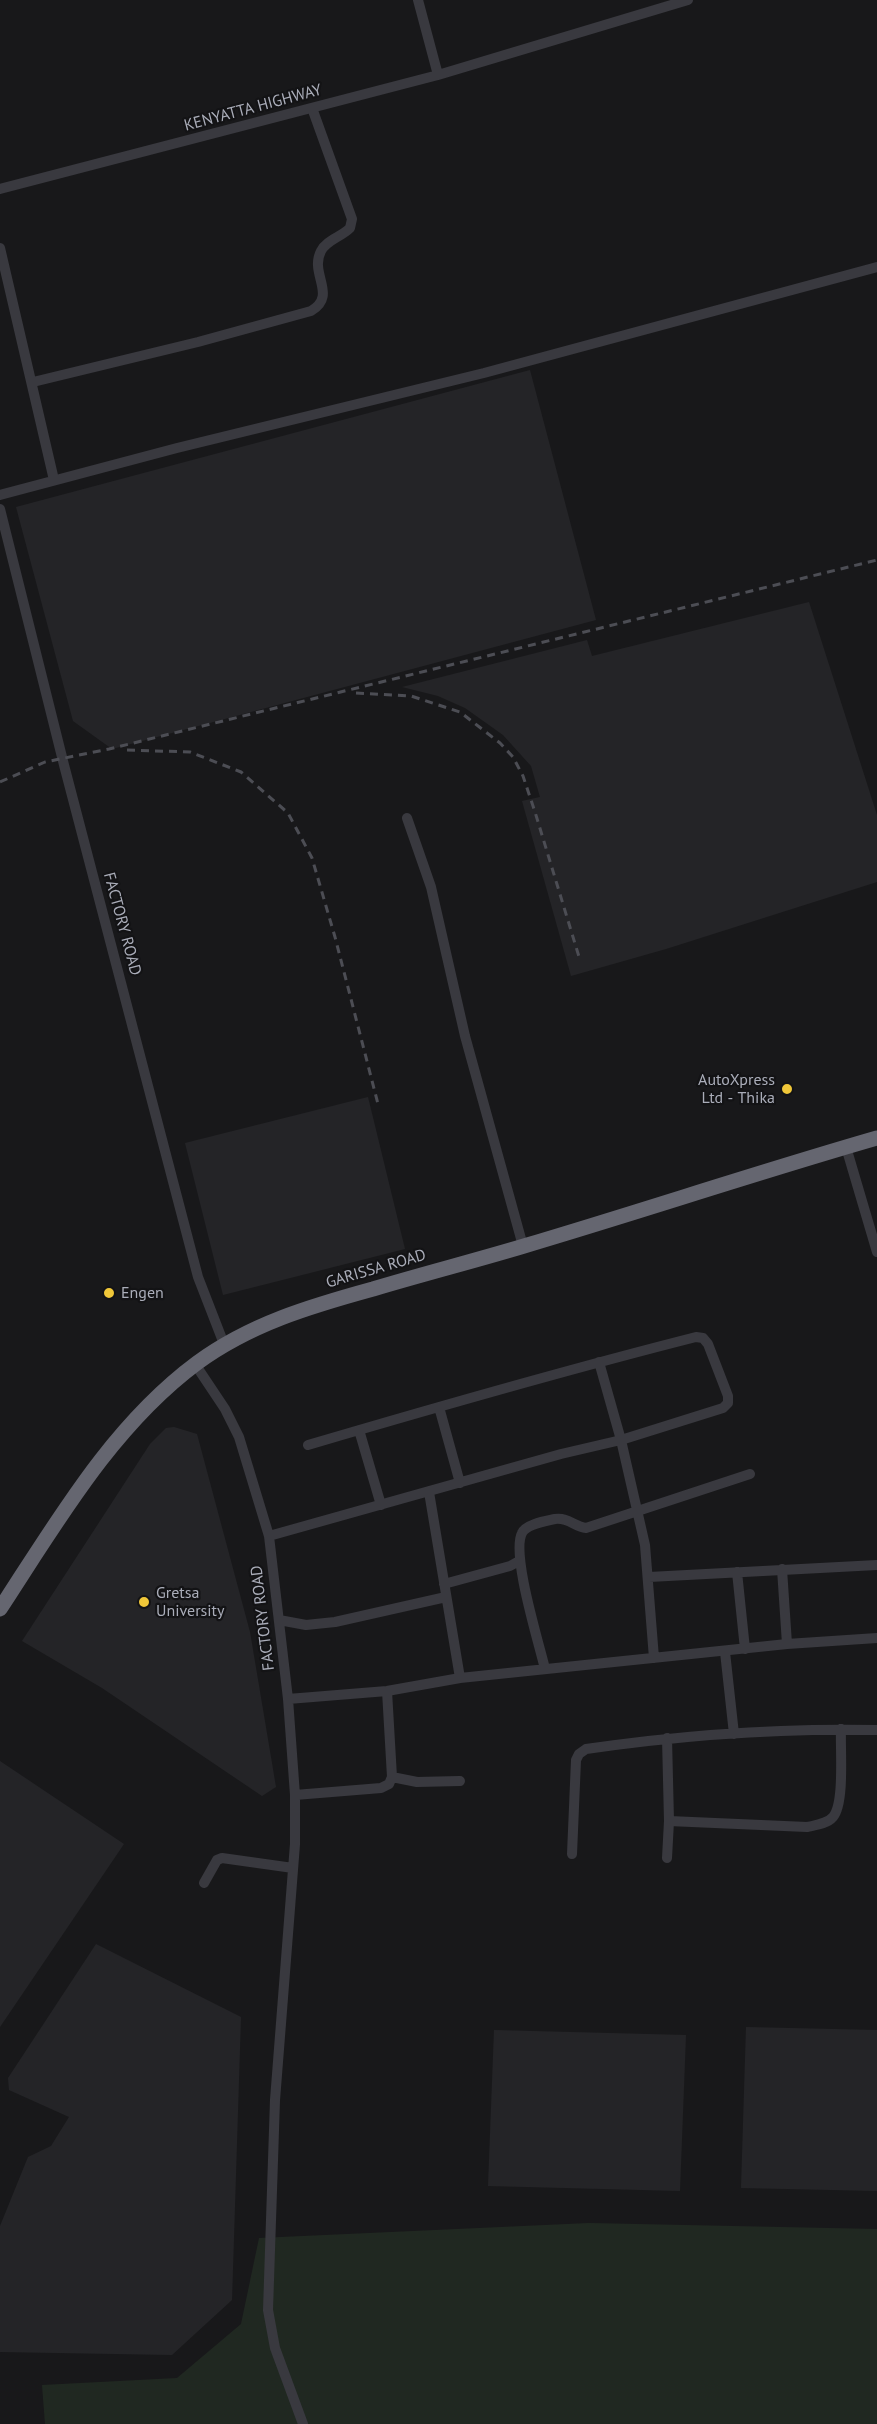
<!DOCTYPE html>
<html>
<head>
<meta charset="utf-8">
<style>
  body { margin:0 }
  canvas { display:block; background:#18181a }
</style>
</head>
<body>
<canvas width="877" height="2424"></canvas>
<script>
const c = document.querySelector('canvas').getContext('2d');
c.lineJoin = 'round';
function fill(path, color) { c.fillStyle = color; c.fill(path, 'evenodd'); }
function stroke(path, color, width, dash) { c.strokeStyle = color; c.lineWidth = width; c.lineCap = dash ? 'butt' : 'round'; c.setLineDash(dash || []); c.stroke(path); }
function label(font, color, halo, rows, align = 'center') {
  c.font = font + ' "PT Sans",sans-serif'; c.lineWidth = 4.5; c.setLineDash([]); c.textBaseline = 'middle'; c.strokeStyle = halo; c.fillStyle = color; for (const [text, x, y, turn = 0] of rows) {
    c.save(); c.translate(x, y); c.rotate((+turn || 0) * Math.PI / 180); c.textAlign = isNaN(turn) ? turn : align; if (halo) c.strokeText(text, 0, 0); c.fillText(text, 0, 0); c.restore();
  }
}
fill(new Path2D(`
  M530,370l66,250 -484,129 -39,-28 -57,-214z
  M809,602l68,213v67l-211,67 -95,27 -49,-175 18,-4 -9,-31 -28,-31 -38,-27 -27,-12 -36,-9 185,-47 5,16z
  M368,1097l37,152 -182,46 -38,-152z
  M174,1427l23,7 53,198 26,155 -14,9 -160,-108 -80,-47 128,-197 16,-16z
  M0,1761l124,83 -124,183z
  M96,1944l145,73 -9,283 -60,55 -172,-3v-126l28,-69 23,-11 18,-29 -60,-27 -1,-12z
  M746,2027l131,3v161l-136,-3z
  M494,2030l192,5 -6,156 -192,-5z`), '#242427');
fill(new Path2D(`
  M589,2223l288,6v195h-832l-3,-39 135,-7 64,-54 18,-86z`), '#202821');
stroke(new Path2D(`
  M438,75l250,-75
  M0,189l438,-114 -20,-75
  M0,248l54,232
  M33,382l165,-40 113,-31c27,-16 -2,-37 10,-60 6,-11 20,-14 29,-23l2,-9 -40,-111
  M0,495l177,-47 307,-75 393,-106
  M0,509l64,256 134,512 26,67
  M407,818l24,69 34,149 58,210
  M846,1147l31,105
  M195,1364l30,45 14,28 30,99 19,163 7,96v49l-20,256 -7,210 7,38 28,76
  M439,1407l21,76
  M359,1430l22,75
  M308,1445c129,-38 258,-75 388,-108l7,1 5,6 20,52v7l-5,5 -102,32 -22,-78
  M429,1492l31,186
  M269,1536l292,-82 60,-14 24,105 9,113
  M782,1569l5,75
  M737,1572l8,77
  M649,1577l228,-12
  M444,1584l66,-18 9,-5
  M279,1620l27,5 29,-3 111,-25
  M725,1652l9,82
  M545,1669c-6,-26 -34,-115 -23,-136 4,-9 24,-12 33,-14 13,-2 20,8 31,9l164,-54
  M288,1699l99,-8 73,-13 327,-34 90,-6
  M667,1738l2,83 138,6c9,-2 20,-3 26,-10 12,-14 7,-69 8,-88
  M392,1777l25,5 43,-1
  M295,1795l86,-7 8,-4 3,-7 -5,-86
  M572,1854l4,-94 3,-6 7,-5c96,-14 193,-21 291,-19
  M667,1858l2,-37
  M204,1883l13,-23 5,-2 71,10`), '#39393f', 10);
stroke(new Path2D(`
  M0,1609c57,-87 112,-183 197,-246 53,-39 114,-57 176,-74 50,-15 101,-28 151,-43 118,-35 235,-74 353,-108`), '#656670', 15);
stroke(new Path2D(`
  M356,693l55,3 49,16 40,31 13,14 10,19 12,36 45,148
  M127,750l63,2 51,20 47,41 24,45 23,79 43,167
  M0,782l45,-20 64,-13 768,-189`), '#4c4d54', 3, [8, 6]);
for (const [x, y, r, color] of [
  [787,1089,6,"#f0c739"],
  [109,1293,6,"#f0c739"],
  [144,1602,6,"#f0c739"]
]) { const dot = new Path2D(); dot.arc(x, y, r, 0, 2 * Math.PI); c.fillStyle = color; c.fill(dot); stroke(dot, '#131315', 2); }
label('16px', '#aaadb9', '#131315', [
  ["KENYATTA HIGHWAY",253,108,-15],
  ["FACTORY ROAD",122,924,75],
  ["GARISSA ROAD",376,1269,-16],
  ["FACTORY ROAD",263,1618,-97]
]);
label('16px', '#aaadb9', '#131315', [
  ["AutoXpress",775,1080,"right"],
  ["Ltd - Thika",775,1098,"right"],
  ["Engen",121,1293],
  ["Gretsa",156,1593],
  ["University",156,1611]
], 'left');
</script>
</body>
</html>
